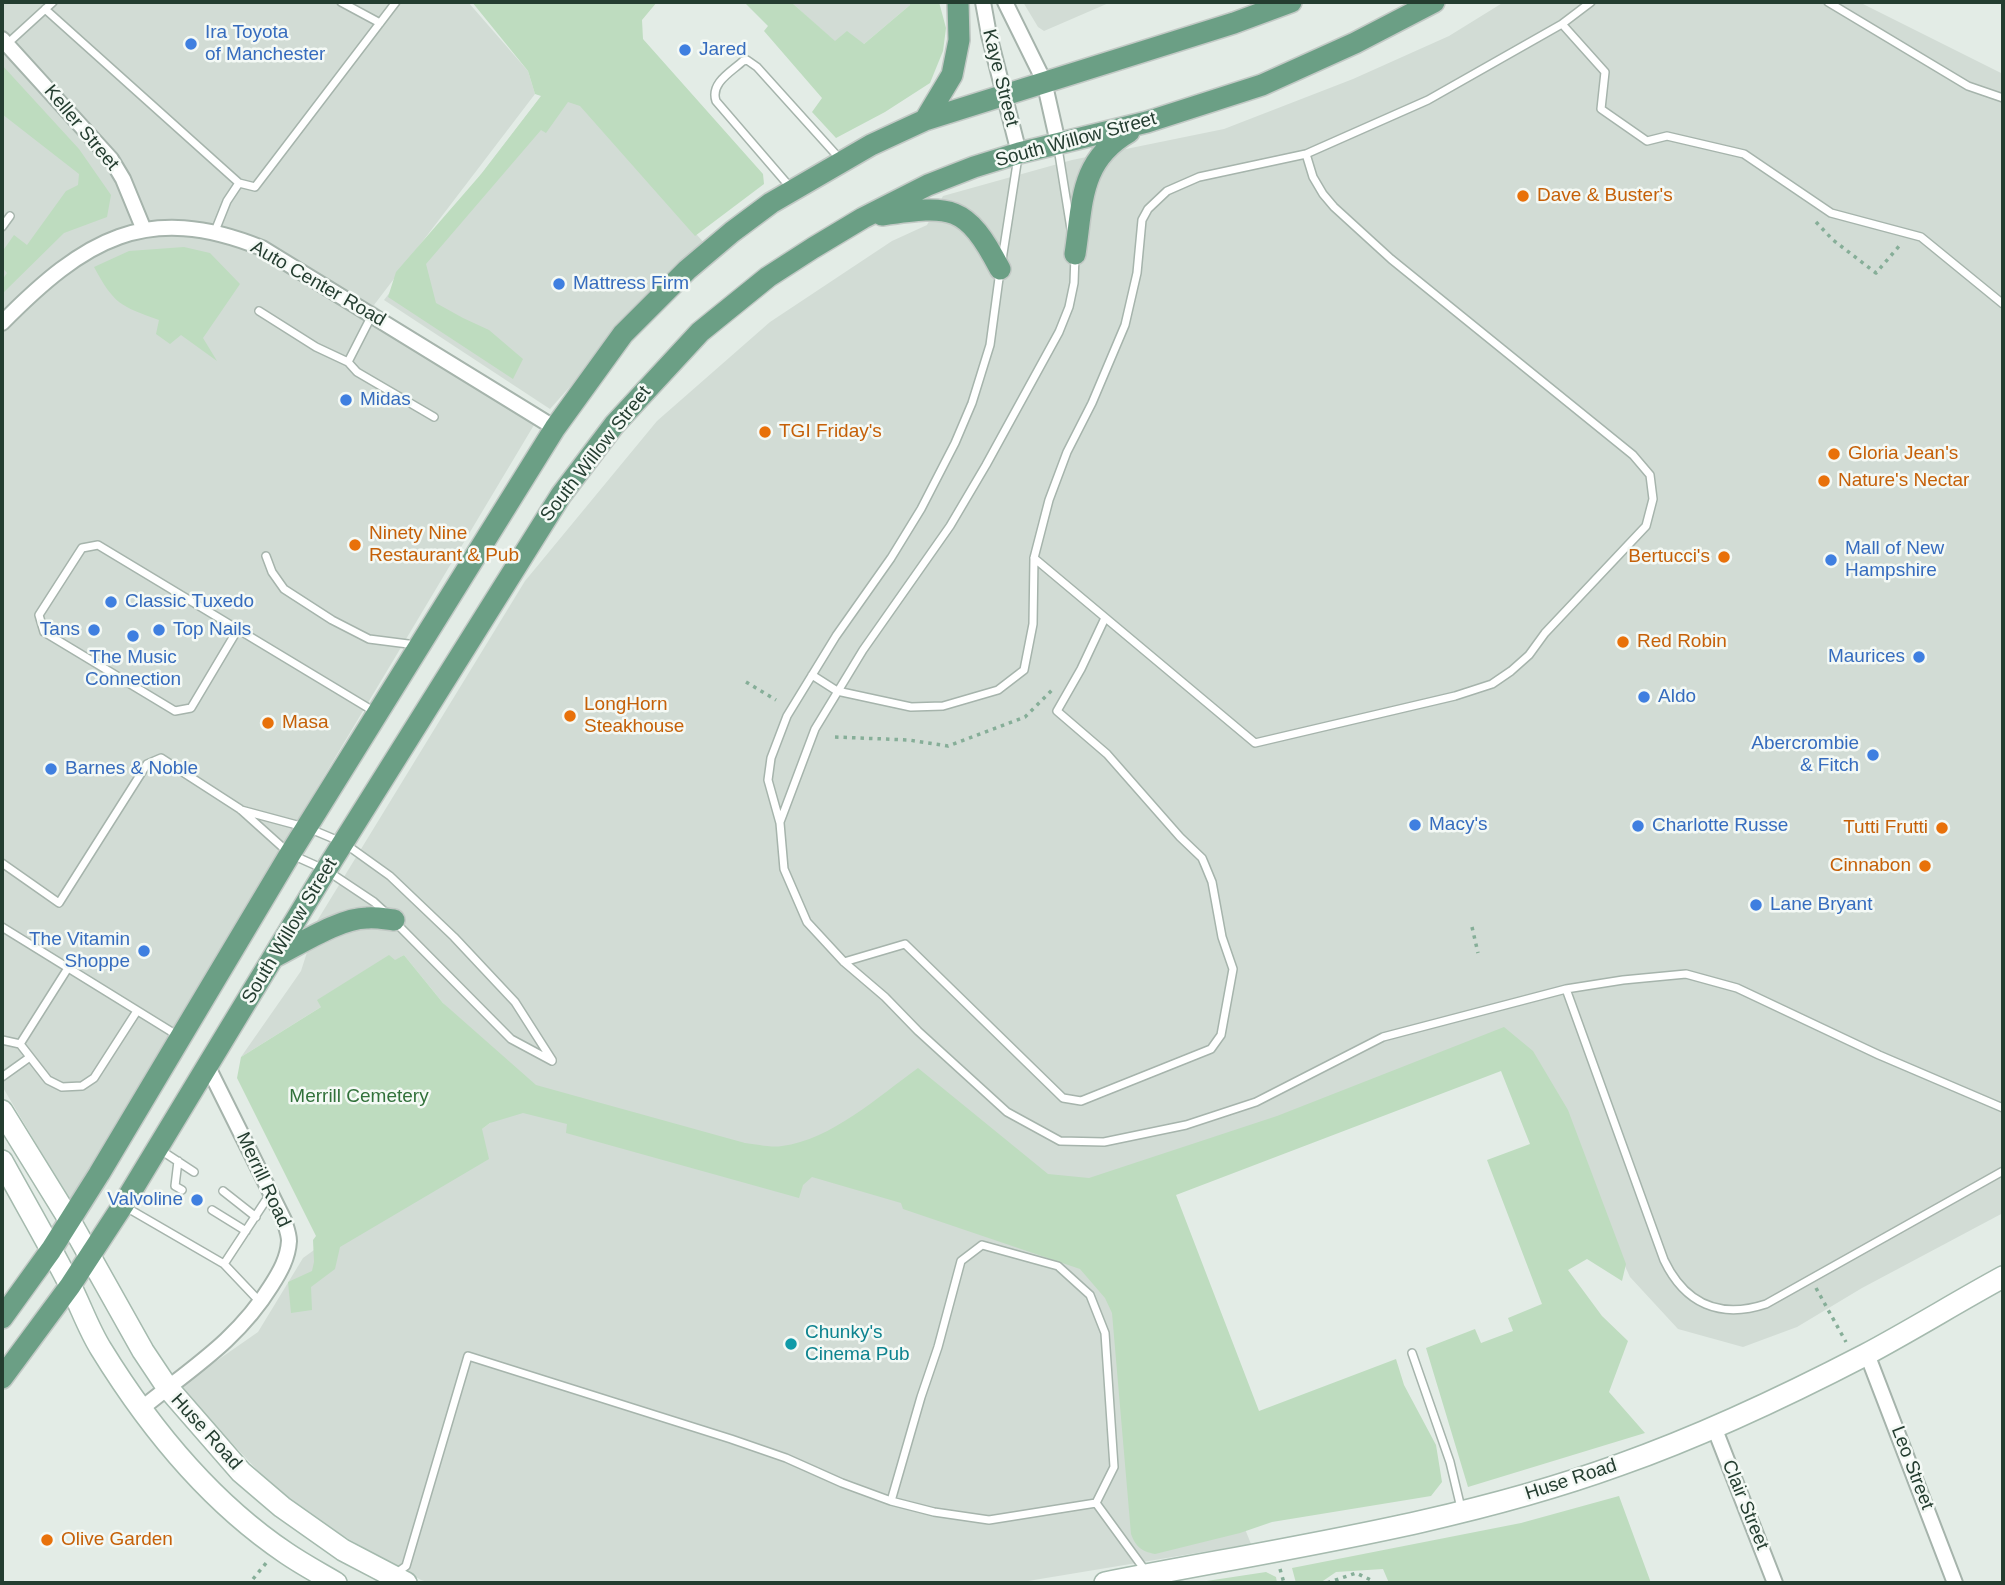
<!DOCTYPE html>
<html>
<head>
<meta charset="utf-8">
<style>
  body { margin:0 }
  #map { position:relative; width:2005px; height:1585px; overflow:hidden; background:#e3ece6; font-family:Arial,sans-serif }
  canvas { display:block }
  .frame { position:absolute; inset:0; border:4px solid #243d30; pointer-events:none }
</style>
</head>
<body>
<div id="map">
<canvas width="2005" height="1585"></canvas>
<div class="frame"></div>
</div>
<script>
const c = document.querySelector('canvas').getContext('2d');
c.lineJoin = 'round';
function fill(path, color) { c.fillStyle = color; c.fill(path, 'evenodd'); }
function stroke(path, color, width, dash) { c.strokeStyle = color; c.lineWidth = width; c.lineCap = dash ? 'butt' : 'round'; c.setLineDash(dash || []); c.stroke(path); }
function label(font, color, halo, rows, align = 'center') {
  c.font = font + ' Arial,sans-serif'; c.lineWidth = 5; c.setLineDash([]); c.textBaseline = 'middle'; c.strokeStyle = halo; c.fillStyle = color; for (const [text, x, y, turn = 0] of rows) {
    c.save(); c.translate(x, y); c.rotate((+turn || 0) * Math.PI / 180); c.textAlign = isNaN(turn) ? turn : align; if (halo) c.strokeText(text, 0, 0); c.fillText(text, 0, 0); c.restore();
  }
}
fill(new Path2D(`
  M2,2h466l60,69 7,23 -161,211 160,120 -464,776 -68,-115z
  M791,2h119v3l-46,39 -29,-2z
  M1023,2h88l-67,29 -6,-4z
  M1504,2h355l144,72v1139l-141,75 -65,39 -54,20 -65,-18 -48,-52 -84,-183 -38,-49 -433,192 116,157 60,150 -235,39h-585l-10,-3 -129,-73 -113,-120 79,-55 45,-74 219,-158 -118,-145 -163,102 60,-86 16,-50 208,-340 132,-160 113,-99 122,-81 35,-16 16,-29 129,-36 152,-31 129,-50 96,-43z
  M546,90h21l139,155 -80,79 -76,85 -166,-109z`), '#d2dcd5');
fill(new Path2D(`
  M472,2h185l-15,18 1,19 120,135 1,10 -69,52 -115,-130 -12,-4 -22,31 -5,-3 -115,134 10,39 27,15 26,12 34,29 -10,20 -125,-82 8,-25 86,-99 59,-77 -6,-2 -7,-23z
  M744,2h47l44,39 12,-10 17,13 46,-39v-3h29l7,26 -3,23 -13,32 -45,29 -49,26 -24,-26 10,-14 -58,-67 4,-5z
  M2,65l77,84 32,46 -4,22 -43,16 -62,61v-14l5,-7 -5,-6v-15l12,-17 13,10 39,-54 12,-6 1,-11 -77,-60z
  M184,247l26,6 30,31 -37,54 14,23 -36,-26 -11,9 -14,-10 3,-14c-39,-14 -45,-16 -65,-53l35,-16z
  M389,955l6,5 9,-5 39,48 93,82 209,58c11,1 26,5 37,3 49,-6 97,-50 136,-78l130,106 41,4 188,-62 227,-89 29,24 35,59 58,154 -4,17 -35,-22 -19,11 34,46 26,25 -19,51 36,41 -177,54 -42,-139 49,-19 6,14 32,-12 -5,-13 34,-14 -55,-144 43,-16 -29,-73 -325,124 83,216 137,-52 8,26 32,60 6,37 -11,14 -159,26 -32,11 -85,21c-14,-3 -19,-7 -24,-20l-19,-221 -7,-15 -25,-29 -177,-60 -2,-6 -89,-26 -9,8 -4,13 -233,-65 1,-9 -44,-11 -33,10 -8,6 7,30 -149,88 -5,22 -24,18 1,23 -21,3 -3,-31 24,-11 2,-9 -1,-22 3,-4 -79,-158 4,-21 80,-50 -4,-7z
  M1619,1496l32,87h-262l-6,-14 -47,3 -16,11h-24l-4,-15 229,-45z
  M1266,1572l10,5 1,6 -77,-1z`), '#bedcbf');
const lane = new Path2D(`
  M341,2l39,21
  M1828,2l140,84 35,12
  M45,9l194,174
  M1562,24l43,48 -4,37 46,32 20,-5 77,18 87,59 90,24 82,67
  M7,44l46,-42
  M1058,148l13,81
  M790,187l-74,-86c-6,-18 15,-29 27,-40l4,-1 10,7 83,92
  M2,227l8,-11
  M215,231l12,-30 12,-18 16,4 141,-185
  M1002,260l16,-103
  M1000,271l-10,74 -18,58 -17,40 -34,66 -30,49 -55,78 -49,80 -16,42 -3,22 12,43 4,46 23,53 37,40 41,35 33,34 89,81 53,29 44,1 82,-17 70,-23 127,-65 183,-48 57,-9 63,-6 51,14 142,67 124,53
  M259,311l57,36 32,15
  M372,315l-24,47 9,10 77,45
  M266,556l6,16 12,17 48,31 37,19 47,6
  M1034,558l221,185 200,-47 37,-12 19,-13 18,-16 16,-22 101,-107 7,-27 -3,-24 -17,-20 -242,-196 -57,-52 -11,-13 -10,-17 -7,-23
  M238,629l-47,79 -16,3 -131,-79 -5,-17 43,-67 16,-3 277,167
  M812,675l25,16 74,16 32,-1 55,-16 26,-20 9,-46 1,-66 15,-58 18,-48 25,-49 33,-78 12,-52 5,-53 6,-11 19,-18 32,-14 107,-23 122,-54 134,-76 29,-22
  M241,810l67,18 36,15 46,33 64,61 61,65 37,58
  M780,822l35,-93 48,-79 87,-124 36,-61 73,-133 10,-25 5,-24 1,-28
  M2,863l57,40 88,-139 14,-6 79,51 50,45 36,16 48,32 12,11
  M394,921l117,118 41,22
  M2,927l178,110
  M844,962l61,-18 158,154 18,3 130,-52 10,-14 12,-66 -11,-32 -10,-55 -7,-17 -3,-7 -22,-21 -73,-83 -50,-43 24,-42 24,-51
  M68,968l-48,76 28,36 14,7 20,-1 12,-8 43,-67
  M1566,989l98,271c21,44 56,59 102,44l237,-133
  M2,1040l18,4
  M2,1077l28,-20
  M159,1149l35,23
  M178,1161l-3,25 7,4
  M223,1191l33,26
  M124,1206l100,58 37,39
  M212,1210l34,21
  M224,1264l46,-70
  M1412,1353l38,109 11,46
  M891,1501l30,-104 17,-50 23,-86 21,-16 76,21 32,29 15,38 9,134 -18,36
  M395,1574l11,-8 62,-210 263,83 55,19 56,25 49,18 43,11 55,8 107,-17 51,70`);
const street = new Path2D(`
  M983,2l6,33 30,118
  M1005,2l39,79 14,62
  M2,39l109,120 12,20 21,51
  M2,323c82,-83 144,-122 260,-75l293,180
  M1867,1354l88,229
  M141,1409c49,-40 96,-68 130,-123 9,-14 17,-28 18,-45 0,-7 -3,-14 -5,-21l-77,-155
  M1714,1427l61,156`);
const secondary = new Path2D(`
  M2,1111l68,110 73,130 24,36 74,85 41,35 61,43 63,33
  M2,1161c23,42 47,83 69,126 10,20 18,43 30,62 48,78 108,152 185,204 16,11 33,20 50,30
  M1105,1583c172,-34 348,-58 514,-118 85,-30 167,-69 246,-110 47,-25 92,-53 138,-78`);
const primary = new Path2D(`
  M925,120l27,-45 7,-35 -1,-38
  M882,215c70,-10 84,-11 118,54
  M1075,254c8,-51 4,-93 54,-122
  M276,956c24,-12 64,-38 91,-38 8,-1 18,1 27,2
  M2,1318l49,-68 48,-76 191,-320 265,-426 68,-94 64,-64 45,-38 39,-29 100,-58 54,-25 309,-97 57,-21
  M2,1378l68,-92 53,-81 203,-335 235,-375 53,-70 86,-93 68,-55 45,-29 50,-30 65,-33 46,-18 45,-14 128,-31 115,-37 93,-42 79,-41`);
stroke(lane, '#a6b4ac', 10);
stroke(street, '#a6b4ac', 18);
stroke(secondary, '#a5baae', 24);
stroke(primary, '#c2c9c5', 24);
stroke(new Path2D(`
  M1816,222l17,18 43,33 24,-28
  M746,682l30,18
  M835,737l74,3 39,6 77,-29 27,-27
  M1472,927l6,26
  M1816,1288l30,54
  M1280,1569l4,14
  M253,1579l14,-17
  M1327,1583l29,-10 15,7 2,3`), '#86ae98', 3.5, [3.5, 5]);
stroke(lane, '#fff', 7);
stroke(street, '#fff', 14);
stroke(secondary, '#fff', 21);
stroke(primary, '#6b9f85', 21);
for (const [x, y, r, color] of [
  [191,44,7,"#3f7fe0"],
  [685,50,7,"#3f7fe0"],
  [1523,196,7,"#e8710a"],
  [559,284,7,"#3f7fe0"],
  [346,400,7,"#3f7fe0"],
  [765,432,7,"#e8710a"],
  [1834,454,7,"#e8710a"],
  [1824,481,7,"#e8710a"],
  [355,545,7,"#e8710a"],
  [1724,557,7,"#e8710a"],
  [1831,560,7,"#3f7fe0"],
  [111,602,7,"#3f7fe0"],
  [94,630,7,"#3f7fe0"],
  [159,630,7,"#3f7fe0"],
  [133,636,7,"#3f7fe0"],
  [1623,642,7,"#e8710a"],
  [1919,657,7,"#3f7fe0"],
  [1644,697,7,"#3f7fe0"],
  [570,716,7,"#e8710a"],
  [268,723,7,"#e8710a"],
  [1873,755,7,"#3f7fe0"],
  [51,769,7,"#3f7fe0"],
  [1415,825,7,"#3f7fe0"],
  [1638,826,7,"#3f7fe0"],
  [1942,828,7,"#e8710a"],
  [1925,866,7,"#e8710a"],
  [1756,905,7,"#3f7fe0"],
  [144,951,7,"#3f7fe0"],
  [197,1200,7,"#3f7fe0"],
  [791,1344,7,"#0f9aa8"],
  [47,1540,7,"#e8710a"]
]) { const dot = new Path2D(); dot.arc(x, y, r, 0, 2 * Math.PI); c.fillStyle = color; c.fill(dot); stroke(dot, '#f4f9f5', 2.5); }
label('19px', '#366cbe', '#f4f9f5', [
  ["Ira Toyota",205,33],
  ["of Manchester",205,55],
  ["Jared",699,50],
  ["Mattress Firm",573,284],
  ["Midas",360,400],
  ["Mall of New",1845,549],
  ["Hampshire",1845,571],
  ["Classic Tuxedo",125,602],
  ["Tans",80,630,"right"],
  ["Top Nails",173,630],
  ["Maurices",1905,657,"right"],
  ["The Music",133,658,"center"],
  ["Connection",133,680,"center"],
  ["Aldo",1658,697],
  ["Abercrombie",1859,744,"right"],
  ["& Fitch",1859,766,"right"],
  ["Barnes & Noble",65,769],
  ["Macy's",1429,825],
  ["Charlotte Russe",1652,826],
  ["Lane Bryant",1770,905],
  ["The Vitamin",130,940,"right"],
  ["Shoppe",130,962,"right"],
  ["Valvoline",183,1200,"right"]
], 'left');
label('19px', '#243d30', '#f4f9f5', [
  ["Kaye Street",1000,78,76],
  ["Keller Street",81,128,50],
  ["South Willow Street",1076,140,-15],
  ["Auto Center Road",318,284,30],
  ["South Willow Street",596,454,-52],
  ["South Willow Street",290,931,-59],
  ["Merrill Road",263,1180,65],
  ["Huse Road",206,1432,48],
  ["Leo Street",1912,1468,69],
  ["Huse Road",1571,1480,-18],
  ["Clair Street",1745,1505,68]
]);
label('19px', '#c56008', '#f4f9f5', [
  ["Dave & Buster's",1537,196],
  ["TGI Friday's",779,432],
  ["Gloria Jean's",1848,454],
  ["Nature's Nectar",1838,481],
  ["Ninety Nine",369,534],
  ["Restaurant & Pub",369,556],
  ["Bertucci's",1710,557,"right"],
  ["Red Robin",1637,642],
  ["LongHorn",584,705],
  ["Steakhouse",584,727],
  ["Masa",282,723],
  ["Tutti Frutti",1928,828,"right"],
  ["Cinnabon",1911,866,"right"],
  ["Olive Garden",61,1540]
], 'left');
label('19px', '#31713a', '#f4f9f5', [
  ["Merrill Cemetery",359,1097]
]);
label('19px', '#0d838f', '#f4f9f5', [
  ["Chunky's",805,1333],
  ["Cinema Pub",805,1355]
], 'left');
</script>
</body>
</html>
